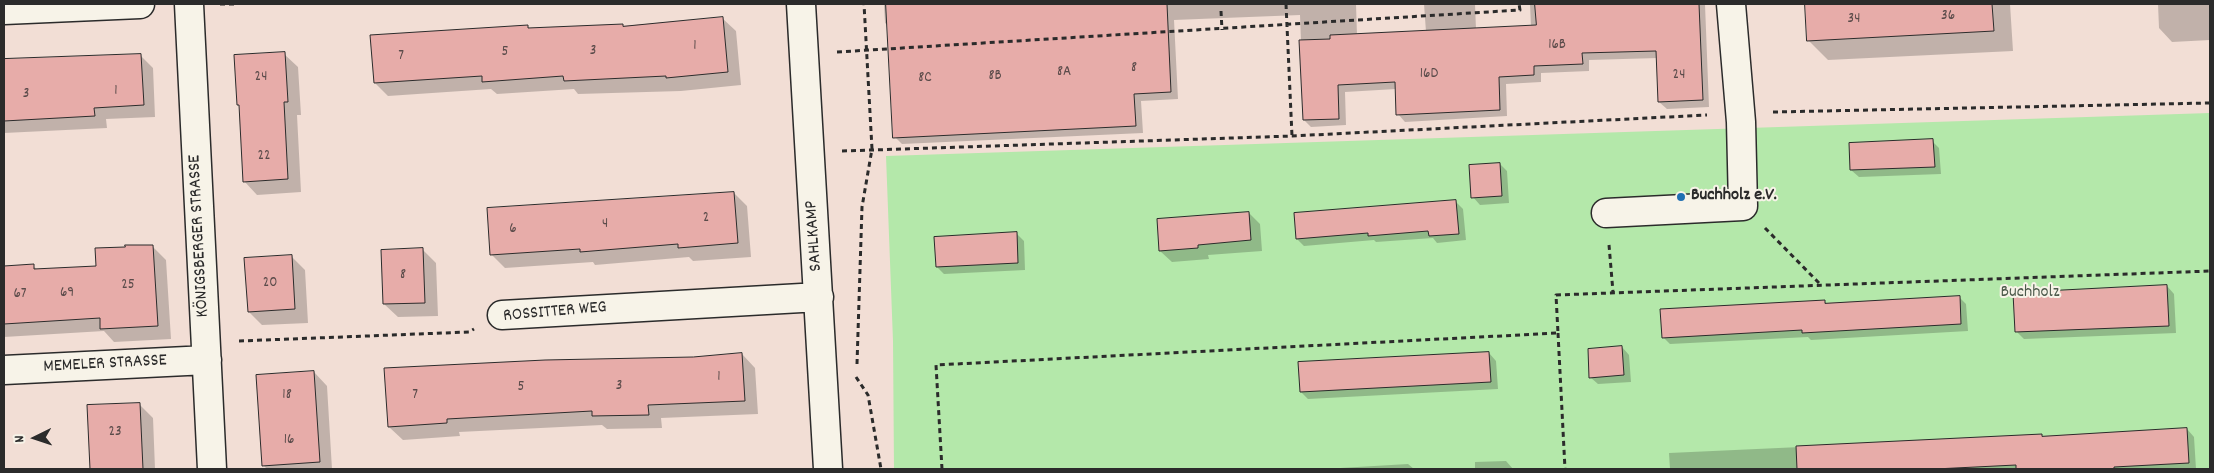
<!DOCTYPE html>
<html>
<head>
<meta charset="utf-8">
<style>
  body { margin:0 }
  #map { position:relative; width:2214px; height:473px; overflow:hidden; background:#f2ded5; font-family:Dekko,sans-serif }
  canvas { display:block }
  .frame { position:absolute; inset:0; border:5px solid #2b2b2b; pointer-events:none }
  .north { position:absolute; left:10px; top:413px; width:50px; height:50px; -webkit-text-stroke:4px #f7f3e8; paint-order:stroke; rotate:266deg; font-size:14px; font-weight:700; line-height:20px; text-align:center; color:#2b2b2b }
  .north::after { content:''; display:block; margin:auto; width:18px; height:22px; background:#2b2b2b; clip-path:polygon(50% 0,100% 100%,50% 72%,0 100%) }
</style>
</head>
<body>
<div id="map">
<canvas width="2214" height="473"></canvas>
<div class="frame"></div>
<div class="north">N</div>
</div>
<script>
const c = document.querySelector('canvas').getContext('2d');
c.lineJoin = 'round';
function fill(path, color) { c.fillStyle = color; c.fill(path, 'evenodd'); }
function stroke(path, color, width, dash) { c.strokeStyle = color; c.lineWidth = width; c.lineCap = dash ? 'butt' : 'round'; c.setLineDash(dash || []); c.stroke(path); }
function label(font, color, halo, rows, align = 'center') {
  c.font = font + ' Dekko,sans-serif'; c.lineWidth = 4; c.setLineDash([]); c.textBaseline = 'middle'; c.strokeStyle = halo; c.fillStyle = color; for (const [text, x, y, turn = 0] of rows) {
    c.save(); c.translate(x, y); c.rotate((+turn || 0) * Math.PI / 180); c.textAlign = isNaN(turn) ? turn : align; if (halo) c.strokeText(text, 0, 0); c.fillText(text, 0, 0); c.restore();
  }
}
fill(new Path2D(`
  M2210,113v356h-1316l-1,-128 -7,-185z`), '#b4e8aa');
fill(new Path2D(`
  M884,4h472l1,31 69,-3 -2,-28h51l1,25 55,-2 -1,-23h175l4,103 -42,2 -8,-7 -1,-44 -69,2v11l-48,2v9l-35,2 1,32 -102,6 -7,-8 -2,-25 -51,3 1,33 -35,2 -7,-7 -4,-105 -51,2 -75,3 4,79 -37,2 2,32 -241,11 -7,-7 -6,-111 -4,-3z
  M1807,4h203l3,47 -185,9 -20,-20z
  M2158,4h52v36l-38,2 -13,-14z
  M722,18l14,13 5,54 -60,6 -103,3 -4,-5 -77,5 -6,-5 -103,7 -13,-13 152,-57 3,3 92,-4 3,2z
  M284,54l14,13 3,48h-4l4,77 -44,3 -13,-14 -3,-74 -3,-3z
  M140,55l13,13 2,49 -49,2 1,9 -103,5v-72z
  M1932,141l7,7 2,26 -82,3 -8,-7z
  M1500,164l7,7 2,32 -29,2 -7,-8z
  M734,193l13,13 4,51 -58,4 -4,-4 -94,8 -2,-3 -88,6 -14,-14z
  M1455,201l8,8 3,31 -29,3 -4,-5 -57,4 -2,-2 -70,6 -7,-7 -2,-25z
  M1249,213l11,11 2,27 -54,4 1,4 -37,3 -12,-11z
  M1017,234l7,7 1,29 -81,4 -7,-7z
  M153,247l13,13 5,79 -57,3 -10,-11 -100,6v-70l29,-1 5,4 60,-3 28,-19z
  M423,250l13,13 2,53 -40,1 -14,-13z
  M291,256l14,14 3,53 -46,2 -13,-13z
  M2167,286l7,8 2,39 -152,6 -7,-7z
  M1959,297l7,7 2,27 -157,9 -3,-3 -138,7 -7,-7 161,-36 4,3z
  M1622,347l7,8 2,27 -33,2 -8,-7z
  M1489,353l7,8 2,28 -190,10 -7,-7z
  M742,354l13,14 3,46 -97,4 1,10 -55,1 -5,-4 -143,7 1,4 -57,4 -14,-13 304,-69z
  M314,372l13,14 5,83h-65l-4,-4z
  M140,405l13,13 2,51h-64l-3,-62z
  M2187,429l7,8 2,32h-526l-1,-16 372,-17 2,2z
  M1506,461l7,8h-38v-7z
  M1408,464l6,5h-91z`), '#0003');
const building = new Path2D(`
  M886,4h281l4,88 -37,2 2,32 -243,12z
  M1535,4h164l4,96 -45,2 -2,-51 -74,2 1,11 -49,2v9l-35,2 1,33 -104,5 -1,-33 -57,3 1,34 -36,1 -4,-80 31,-1v-4l206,-10z
  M1805,4h187l2,27 -187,10z
  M723,17l5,55 -62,6v-2l-102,5 -1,-5 -81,6v-6l-108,7 -4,-48 158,-10v3l95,-4v2z
  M285,52l3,50h-4l4,77 -45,3 -4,-77h-2l-3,-50z
  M141,54l3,51 -50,3 1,8 -91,5v-62z
  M1933,139l2,28 -85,3 -1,-27z
  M1500,163l2,33 -31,2 -2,-33z
  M734,192l4,51 -60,5v-4l-98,8v-3l-90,6 -3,-47z
  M1456,200l3,34 -30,2 -1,-5 -60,5v-3l-72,6 -2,-26z
  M1249,212l2,28 -53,5v3l-39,3 -2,-32z
  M1017,232l1,31 -82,4 -2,-30z
  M125,245h28l5,81 -58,3v-11l-96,6v-58l30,-2v5l62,-3 -1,-18 30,-1z
  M423,248l2,55 -42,1 -2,-54z
  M292,255l3,54 -47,3 -4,-54z
  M2167,285l2,41 -154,6 -2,-39z
  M1960,296l1,28 -159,9v-3l-140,8 -2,-29 165,-9v3z
  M1622,346l2,29 -35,3 -1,-29z
  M1489,352l2,30 -191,10 -2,-30z
  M742,353l3,48 -97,4 1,10 -57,1v-5l-145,8v4l-59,4 -4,-59 161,-8 148,-3z
  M314,371l6,91 -58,4 -6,-91z
  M140,403l3,66h-53l-3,-64z
  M2187,428l2,35 -75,4v2h-98v-4l-81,4h-138l-1,-23 246,-12v2z`);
fill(building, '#e7aca9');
stroke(building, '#2b2b2b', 1);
const minor = new Path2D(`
  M189,4l23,465
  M801,4l27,465
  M4,10l136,-6
  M1606,213l137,-7 -2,-84 -10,-118
  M502,315l317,-18
  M4,370l203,-10`);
stroke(minor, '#2b2b2b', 31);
stroke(new Path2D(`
  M220,4h16
  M1286,4l6,132
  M1221,11l1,19
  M837,52l683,-42 -1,-6
  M1773,112l437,-9
  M842,151l450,-15 415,-21
  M1765,228l55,56
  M1609,245l4,47
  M1558,333l7,136
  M239,341l230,-9 5,-3
  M857,364l5,-157 10,-58 -8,-145
  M856,377l12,18 13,74
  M942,469l-6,-104 622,-32 -2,-38 654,-24`), '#2b2b2b', 3, [5, 4]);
stroke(minor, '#f7f3e8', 28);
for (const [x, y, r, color] of [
  [1681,197,5,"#1f6fb2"]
]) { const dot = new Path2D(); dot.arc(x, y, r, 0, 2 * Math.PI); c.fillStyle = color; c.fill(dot); stroke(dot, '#f7f3e8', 2); }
label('15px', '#5a4b4a', null, [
  ["36",1948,17],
  ["34",1854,20],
  ["16B",1557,46],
  ["1",695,47],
  ["3",593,52],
  ["5",505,53],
  ["7",401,57],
  ["8",1134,69],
  ["8A",1064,73],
  ["16D",1429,75],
  ["24",1679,76],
  ["8B",995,77],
  ["24",261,78],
  ["8C",925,79],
  ["1",116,92],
  ["3",26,95],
  ["22",264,157],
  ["2",706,219],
  ["4",605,225],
  ["6",513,230],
  ["8",403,276],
  ["20",270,284],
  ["25",128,286],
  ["69",67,294],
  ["67",20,295],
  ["1",719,378],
  ["3",619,387],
  ["5",521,388],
  ["18",287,396],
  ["7",415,396],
  ["23",115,433],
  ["16",289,441]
]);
label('bold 18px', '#2b2b2b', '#f7f3e8', [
  ["Buchholz e.V.",1691,197]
], 'left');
label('18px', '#2b2b2b', '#f7f3e8', [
  ["KÖNIGSBERGER STRASSE",200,236,-93],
  ["SAHLKAMP",815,236,-94],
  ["ROSSITTER WEG",555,313,-5],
  ["MEMELER STRASSE",105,365,-3]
]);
label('18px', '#4d5a4b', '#f7f3e8', [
  ["Buchholz",2030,294]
]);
</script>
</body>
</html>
